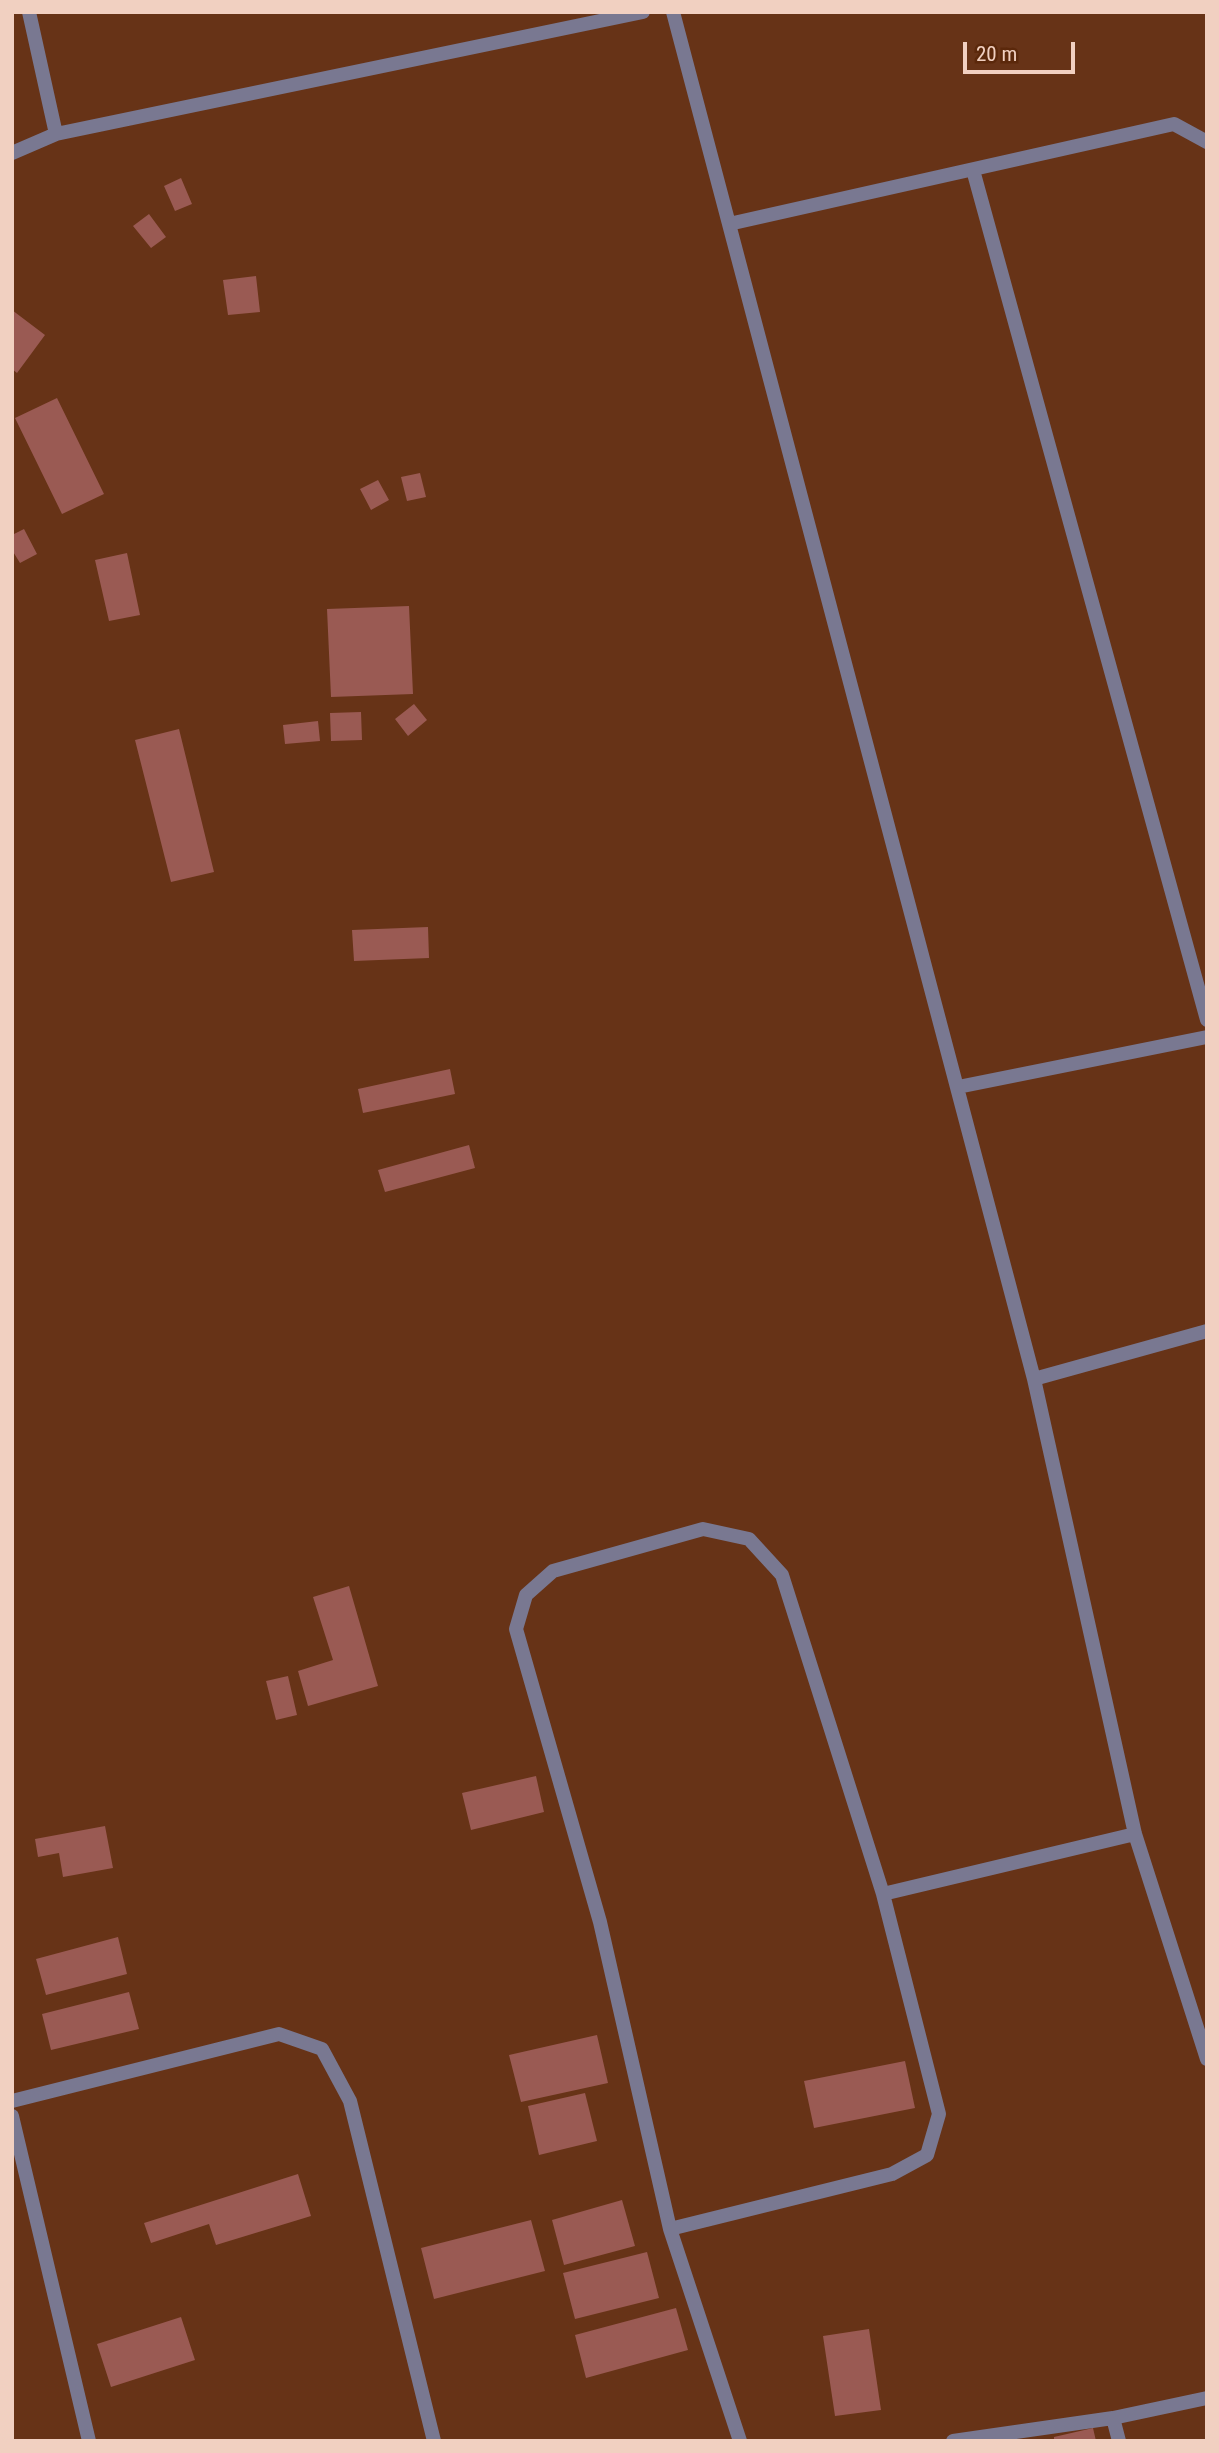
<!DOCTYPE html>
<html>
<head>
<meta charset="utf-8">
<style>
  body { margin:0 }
  #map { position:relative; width:1219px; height:2453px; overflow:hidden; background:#673317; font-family:"Roboto Condensed",sans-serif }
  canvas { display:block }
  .frame { position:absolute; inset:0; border:14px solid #f1d0c1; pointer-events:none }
  .scale { position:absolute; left:963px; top:42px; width:112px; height:32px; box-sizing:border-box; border:4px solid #f1d0c1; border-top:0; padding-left:9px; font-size:21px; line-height:24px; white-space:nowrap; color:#f1d0c1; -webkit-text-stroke:5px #5b280b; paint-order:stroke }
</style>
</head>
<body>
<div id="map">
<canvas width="1219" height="2453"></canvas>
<div class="frame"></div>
<div class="scale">20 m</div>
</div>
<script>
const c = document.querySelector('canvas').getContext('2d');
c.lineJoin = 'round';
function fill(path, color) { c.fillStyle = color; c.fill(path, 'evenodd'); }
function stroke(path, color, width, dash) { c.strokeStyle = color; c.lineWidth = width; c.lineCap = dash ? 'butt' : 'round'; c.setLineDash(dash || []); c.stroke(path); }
fill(new Path2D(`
  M181,178l11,26 -17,7 -11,-25z
  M149,214l17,23 -15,11 -18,-22z
  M256,276l4,36 -32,3 -5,-35z
  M12,310l33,25 -28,38 -5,-4z
  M57,398l47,96 -42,20 -47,-96z
  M420,473l6,24 -19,4 -6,-24z
  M378,480l11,20 -18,10 -11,-21z
  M24,529l13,25 -17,9 -8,-13v-15z
  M127,553l13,62 -31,6 -14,-61z
  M409,606l4,88 -82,3 -4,-88z
  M414,704l13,16 -19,16 -13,-17z
  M361,712l1,28 -31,1 -1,-28z
  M318,721l2,20 -35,3 -2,-19z
  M179,729l35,143 -43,10 -36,-142z
  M428,927l1,31 -75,3 -2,-31z
  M450,1069l5,25 -92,19 -5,-24z
  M469,1145l6,23 -90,24 -7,-22z
  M349,1586l29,100 -70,20 -10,-35 35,-11 -20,-63z
  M288,1676l9,39 -21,5 -10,-39z
  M536,1776l8,36 -73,18 -9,-37z
  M105,1826l8,42 -50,9 -4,-24 -21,4 -3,-18z
  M118,1937l9,37 -81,21 -10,-36z
  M129,1992l10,37 -88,21 -9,-36z
  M597,2035l11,48 -87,19 -12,-47z
  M905,2061l10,47 -101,20 -10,-47z
  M585,2093l12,48 -58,14 -11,-49z
  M298,2174l13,42 -95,29 -7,-21 -58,19 -7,-20z
  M622,2200l13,46 -71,19 -12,-45z
  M531,2220l14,51 -111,28 -13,-51z
  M647,2252l12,46 -84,21 -12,-46z
  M676,2308l12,42 -102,28 -11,-43z
  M181,2317l14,43 -84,27 -14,-43z
  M869,2329l12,81 -46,6 -12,-80z
  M1093,2428l3,13h-42v-4z`), '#9a5a53');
stroke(new Path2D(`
  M29,12l27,122
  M673,12l361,1367 101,455 72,225
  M12,153l44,-19 587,-122
  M973,170l234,850
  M729,224l445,-100 33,18
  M958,1087l249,-50
  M1034,1379l173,-48
  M883,1894l56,220 -12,41 -35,19 -222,55 -70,-307 -84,-293 10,-34 27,-24 150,-42 46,10 33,36 101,319 252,-60
  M12,2101l267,-67 43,15 28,52 84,340
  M12,2116l77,325
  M670,2229l70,212
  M1113,2418l6,23
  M953,2441l160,-23 94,-20`), '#797891', 14);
</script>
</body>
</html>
